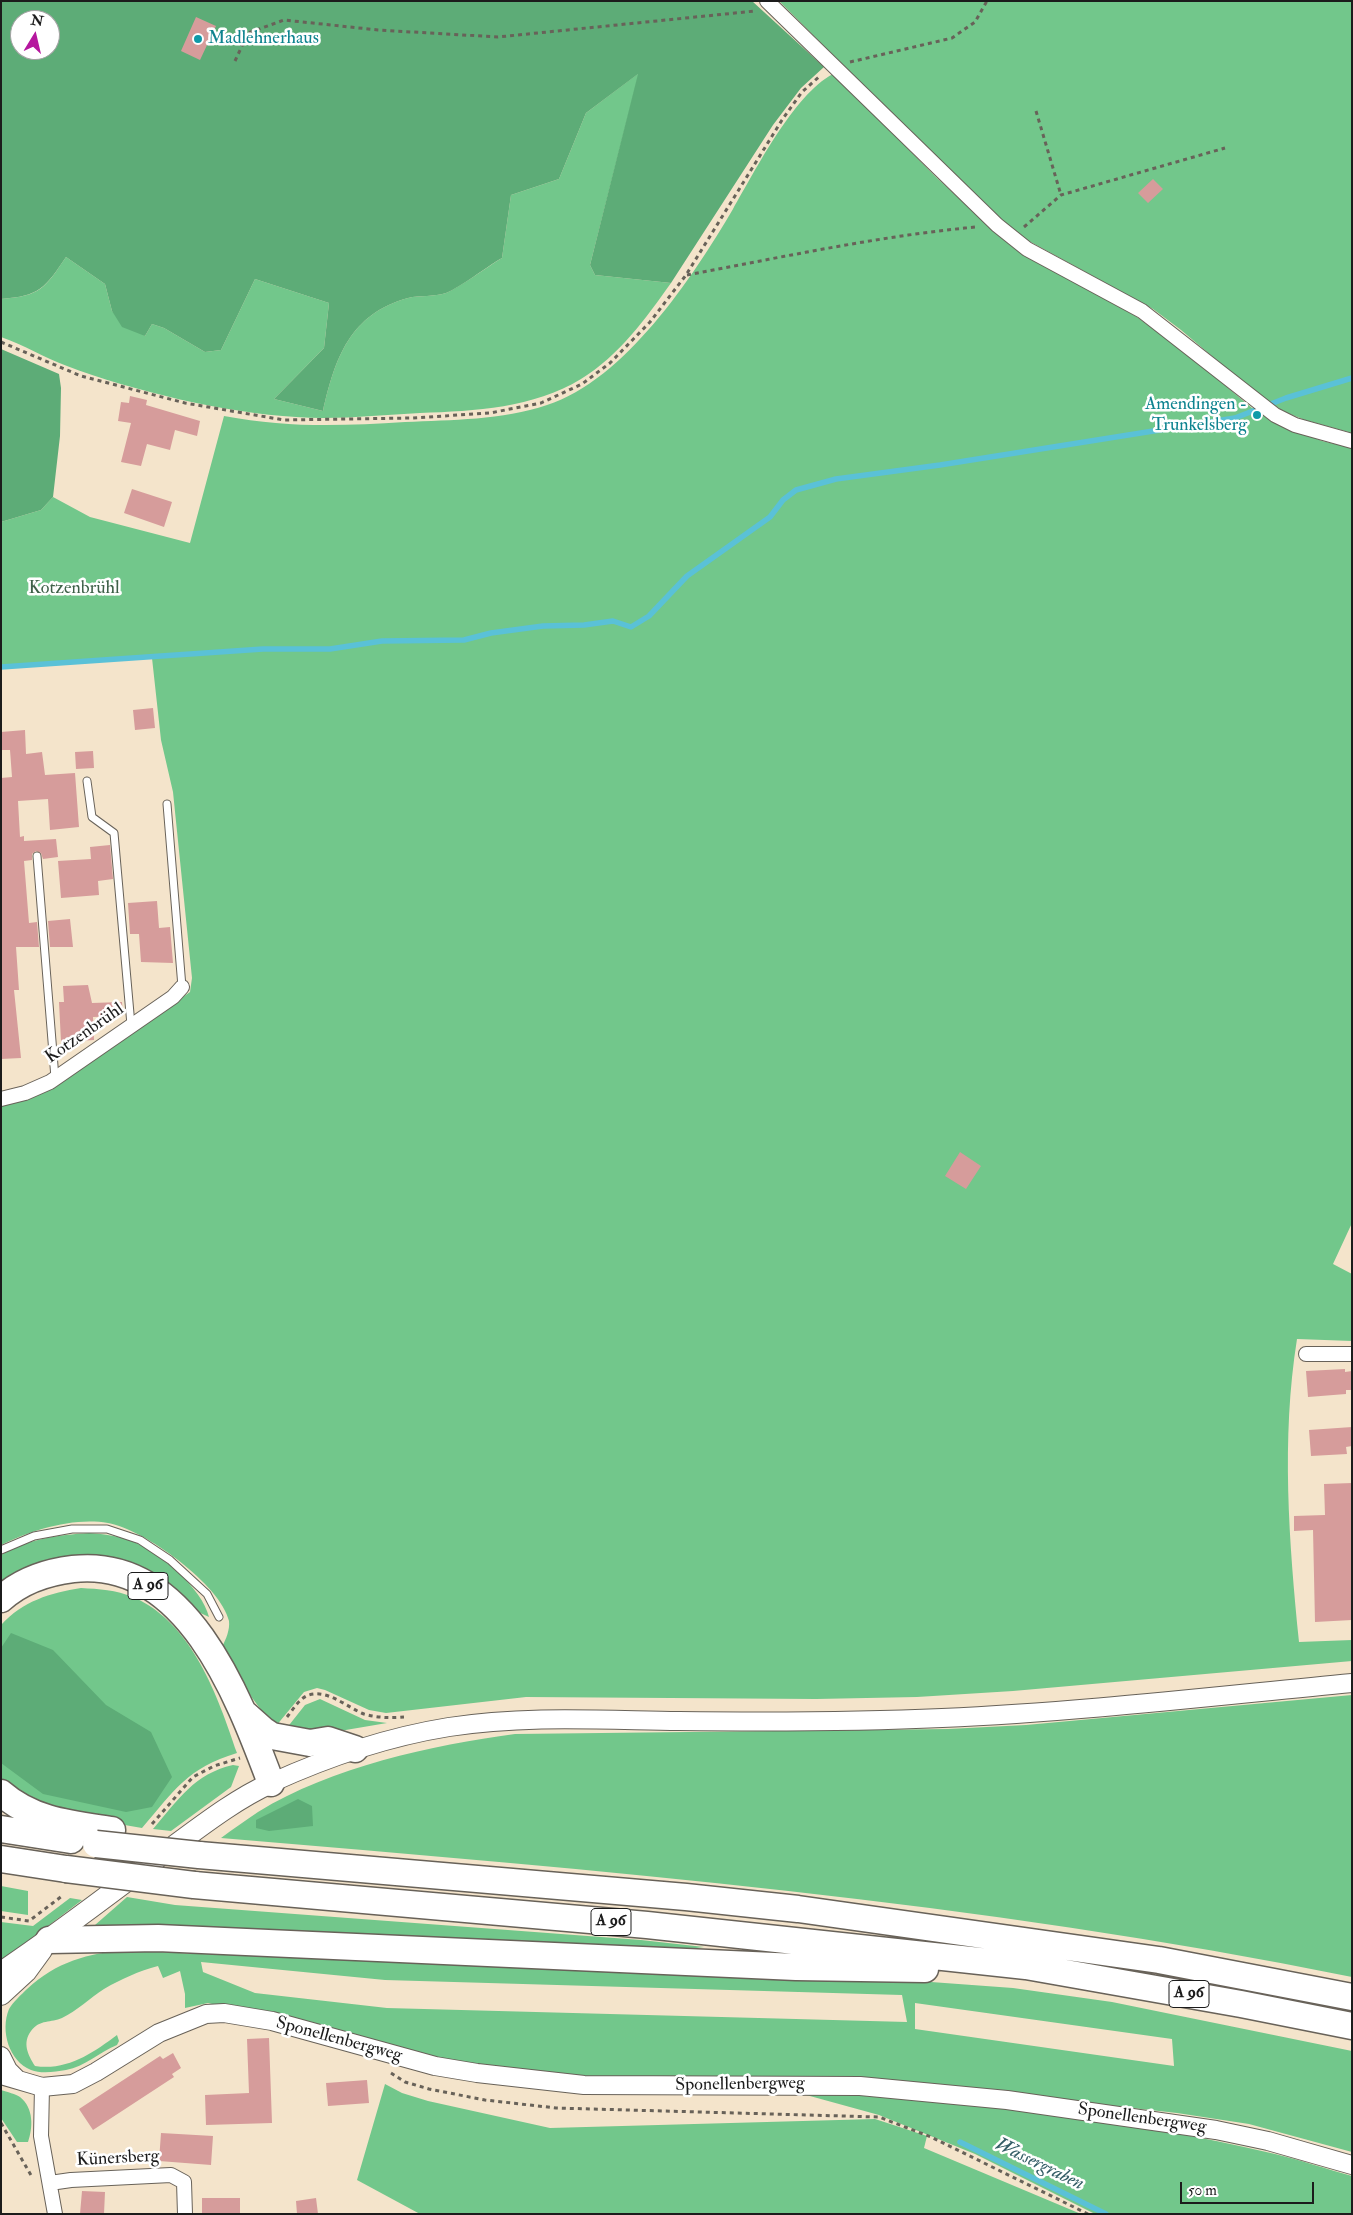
<!DOCTYPE html>
<html>
<head>
<meta charset="utf-8">
<style>
  body { margin:0 }
  #map { position:relative; width:1353px; height:2215px; overflow:hidden; background:#f4e4cb; font-family:"IM FELL Double Pica",serif }
  canvas { display:block }
  .frame { position:absolute; inset:0; border:2px solid #1c1c1c; pointer-events:none }
  .north { position:absolute; left:10px; top:10px; width:50px; height:50px; box-sizing:border-box; background:#fff; border:1px solid #a4a4a4; border-radius:50%; rotate:9deg; font-size:14px; font-weight:700; line-height:20px; text-align:center; color:#1c1c1c }
  .north::after { content:''; display:block; margin:auto; width:18px; height:22px; background:#b5179e; clip-path:polygon(50% 0,100% 100%,50% 72%,0 100%) }
  .scale { position:absolute; left:1180px; top:2182px; width:134px; height:22px; box-sizing:border-box; border:2px solid #1c1c1c; border-top:0; padding-left:6px; font-size:15px; line-height:18px; white-space:nowrap; color:#1c1c1c; -webkit-text-stroke:4px #fff; paint-order:stroke }
</style>
</head>
<body>
<div id="map">
<canvas width="1353" height="2215"></canvas>
<div class="frame"></div>
<div class="north">N</div>
<div class="scale">50 m</div>
</div>
<script>
const c = document.querySelector('canvas').getContext('2d');
c.lineJoin = 'round';
function fill(path, color) { c.fillStyle = color; c.fill(path, 'evenodd'); }
function stroke(path, color, width, dash) { c.strokeStyle = color; c.lineWidth = width; c.lineCap = dash ? 'butt' : 'round'; c.setLineDash(dash || []); c.stroke(path); }
function label(font, color, halo, rows, align = 'center') {
  c.font = font + ' "IM FELL Double Pica",serif'; c.lineWidth = 5; c.setLineDash([]); c.textBaseline = 'middle'; c.strokeStyle = halo; c.fillStyle = color; for (const [text, x, y, turn = 0] of rows) {
    c.save(); c.translate(x, y); c.rotate((+turn || 0) * Math.PI / 180); c.textAlign = isNaN(turn) ? turn : align; if (halo) c.strokeText(text, 0, 0); c.fillText(text, 0, 0); c.restore();
  }
}
fill(new Path2D(`
  M779,1h573v432l-47,-13 -20,-8 -27,-17 -77,-65 -28,-21 -135,-74 -84,-79z
  M639,73l-49,192 5,10 76,8c-25,35 -52,73 -90,96 -48,29 -105,32 -161,34 -41,2 -83,7 -124,4 -70,-4 -163,-26 -229,-51 -22,-8 -43,-21 -66,-29v-38c40,-3 44,-11 65,-42l39,27 7,27 33,25 7,-12 12,4 41,24 16,-2 34,-71 74,24 -5,45 -50,51 49,12c12,-53 27,-97 85,-113 12,-3 26,-1 38,-5 14,-6 41,-26 56,-35l9,-63 48,-16 27,-66z
  M833,74l104,104 66,61 134,78 54,40 61,51 20,13 50,20 30,7v775l-19,41 19,10v67l-55,-2c-16,100 -8,203 2,303l53,-2v21l-339,30 -96,6 -101,2 -290,-2 -140,16 -17,-3 -44,-20 -8,-2 -13,4 -28,34c-24,-23 -38,-50 -54,-79 4,-8 8,-17 7,-26 -8,-36 -85,-92 -121,-98 -35,-6 -76,7 -107,22v-440l50,-17 20,-12 119,-84 2,-14 -19,-186 -12,-52 -9,-82 -151,8v-144l40,-12 12,-13 37,20 100,26 34,-127c63,12 118,10 181,6 47,-2 97,-2 142,-17 78,-25 146,-128 186,-196 22,-38 61,-115 100,-135z
  M89,1533c16,1 30,3 45,9 27,12 68,46 75,75l-15,-7 -38,-33 -155,7v-29c27,-16 57,-20 88,-22z
  M81,1588c18,1 35,2 52,9 60,26 85,100 104,156 -50,15 -62,37 -95,75l-87,-15 -54,-29v-159c22,-24 49,-32 80,-37z
  M1352,1695v282c-373,-76 -753,-107 -1131,-139 12,-9 25,-18 37,-26 73,-45 174,-67 257,-78l433,-5 78,-4z
  M320,1699l45,21 22,3 -59,10 -42,-4 19,-24z
  M233,1765l6,1 -8,21 -60,44 -18,-2c26,-30 41,-55 80,-64z
  M1,1886l27,5v24l-27,-4z
  M127,1897l48,8 466,35 63,7 -63,8 -538,-26 -8,-4z
  M70,1898l12,2 -81,62v-40l32,4z
  M127,1950l69,4 107,1 317,18 311,9 82,6 99,14 240,49v101l-103,-28 -72,-11 -278,-31 -46,-5 -237,2 -92,-6 -70,-10 -246,-60 -23,5v-14l-5,-23 -17,7 -5,-12c-19,5 -37,13 -54,23 -14,9 -27,22 -42,29 -11,5 -22,1 -31,13 -9,12 -3,24 4,35 32,5 58,-13 82,-31l2,6 -2,4c-18,7 -32,22 -51,25 -11,2 -25,4 -35,0 -22,-9 -31,-39 -22,-61 4,-7 12,-14 18,-20 29,-27 61,-36 100,-39zM201,1962l184,18 517,15 5,27 -520,-14 -132,-15 -52,-21zM915,2003l257,36 2,27 -259,-37z
  M385,2084l17,9 26,8 122,27 325,-9 52,17 -3,12 157,66h-661l-63,-34z
  M1,2090c6,2 15,4 19,7 14,11 13,31 8,45h-11l-16,-24z
  M799,2093c155,5 325,25 476,61 26,6 51,15 77,22v38h-257l-120,-60 -96,-39z`), '#72c78b');
fill(new Path2D(`
  M1,1h751l72,66 -23,21 -28,37 -102,158 -76,-8 -5,-10 48,-191 -52,39 -27,66 -48,16 -9,63c-16,9 -41,29 -56,35 -12,4 -26,2 -38,5 -58,16 -73,60 -85,113l-49,-12 50,-51 5,-45 -74,-24 -34,71 -16,2 -41,-24 -12,-4 -7,12 -23,-9 -10,-16 -7,-27 -39,-27c-21,31 -26,39 -65,42zM20,20h30v30h-30z
  M1,349l58,25 2,14 -1,48 -7,61 -12,13 -40,12z
  M11,1633l42,17 53,55 45,27 21,45 -20,30 -26,5 -83,-18 -42,-31v-115z
  M298,1799l14,7 1,20 -44,5 -13,-3v-8z`), '#5dac77');
stroke(new Path2D(`
  M1,667l262,-18h67l52,-8 82,-1 27,-7 52,-7 41,-1 29,-4 18,6 18,-11 38,-40 83,-59 13,-17 13,-10 40,-11 104,-14 295,-47 51,-20 66,-20
  M960,2142l146,72`), '#5ac1d7', 5.5);
fill(new Path2D(`
  M196,17l20,9 -16,34 -19,-9z
  M1153,179l10,10 -15,14 -10,-10z
  M130,396l17,4 -1,5 54,16 -3,15 -22,-6 -5,20 -23,-6 -6,22 -20,-4 10,-39 -13,-2 3,-19 8,1z
  M132,489l40,13 -8,25 -40,-14z
  M153,708l2,20 -20,2 -2,-20z
  M25,730l1,24 16,-2 3,23 30,-2 4,54 -29,3 -2,-31 -30,2 2,36 4,-1v5l32,-2 2,18 -15,2 -2,-6 -5,-2 -4,3v6l-8,1 5,62 8,-1 2,25h-23l3,43h-5l7,68 -20,1v-281l11,-1 -2,-27h-9v-18z
  M93,751l1,17 -18,1 -1,-17z
  M110,845l3,34 -15,2 1,14 -38,3 -3,-37 33,-2 -1,-12z
  M157,901l2,27 11,-1 3,36 -32,-1 -2,-28h-9l-2,-31z
  M70,919l3,28h-23l-2,-26z
  M88,985l4,18 30,-1 1,14 -30,1 1,23 -33,2 -2,-40h5l-1,-16z
  M960,1152l21,14 -15,23 -21,-13z
  M1345,1369v3l7,-1v19h-6v4l-38,3 -2,-26z
  M1352,1427v19l-6,1 1,7 -36,2 -2,-26z
  M1352,1483v137l-37,2 -2,-92 -19,1v-15l31,-1 -1,-31z
  M269,2038l3,85 -66,2 -1,-30 44,-2 -2,-54z
  M173,2053l8,15 -9,6 2,3 -81,53 -14,-21 81,-53 3,3z
  M367,2080l2,23 -41,3 -2,-23z
  M161,2133l52,3 -2,29 -52,-4z
  M82,2191l23,1 -1,22h-24z
  M202,2198h38v16h-38z
  M316,2198l2,16h-21l-1,-13z`), '#d69c9b');
const service = new Path2D(`
  M87,781l5,36 22,16 17,192
  M167,804l15,183
  M37,856l18,222
  M1,1550l33,-14 38,-7h35l33,11 30,20 37,34 12,23`);
const minor = new Path2D(`
  M767,1l230,224 30,24 115,62 133,104 20,10 57,16
  M1,1099l24,-6 25,-11 123,-85 9,-10
  M1306,1354h46
  M42,2087l-1,49 14,78
  M50,2183l21,-3 100,-5 13,7 1,32`);
const tertiary = new Path2D(`
  M271,1783c57,-26 116,-46 178,-56 75,-12 153,-7 230,-6 87,1 175,1 263,-3 137,-6 273,-22 410,-35
  M1,2056l7,14 10,10
  M1,2075l41,12 31,-3 23,-12 63,-39 47,-19 18,-1 48,8 163,45 42,7 107,12 276,1 147,14 209,30 52,11 84,24`);
const secondary = new Path2D(`
  M1,1972c57,-38 111,-80 166,-121 33,-24 67,-51 104,-68
  M1,1995l25,-23 16,-22`);
const motorway = new Path2D(`
  M1,1599c20,-18 47,-27 72,-30 114,-13 166,129 198,214
  M245,1714l18,16 9,6 38,7 18,-3 27,9
  M1,1793c32,28 71,31 111,37
  M1,1829l70,11
  M199,1855l487,42 112,12 361,51 193,37
  M1,1859l65,10
  M194,1885l453,40 379,41 215,38 111,22
  M49,1940l109,-2 638,29 129,2`);
stroke(service, '#686259', 9);
stroke(minor, '#686259', 16);
stroke(tertiary, '#686259', 20);
stroke(secondary, '#686259', 22);
stroke(motorway, '#686259', 29);
stroke(new Path2D(`
  M235,61l13,-28 36,-13 94,10 120,7 257,-26
  M850,62l102,-24 23,-16 12,-21
  M1036,111l25,84
  M1024,227l37,-32 164,-47
  M687,275c96,-18 192,-39 289,-48
  M1,342l80,34 104,27 99,17 128,-2 78,-5 51,-10 41,-19 28,-21 40,-41 36,-47 96,-155 20,-28 19,-17
  M287,1717c6,-7 12,-19 22,-22 19,-6 39,13 55,19 14,4 26,4 40,3
  M152,1824l41,-47 21,-11 26,-8
  M1,1917l28,4 33,-25
  M391,2073l14,9 24,7 56,11 71,8 323,9 52,20 157,77
  M1,2123l31,54`), '#686259', 3, [4, 4]);
stroke(service, '#fff', 7);
stroke(minor, '#fff', 14);
stroke(tertiary, '#fff', 18);
stroke(secondary, '#fff', 20);
stroke(motorway, '#fff', 26);
const motorwayBridge = new Path2D(`
  M96,1844l103,11
  M66,1869l128,16`);
stroke(motorwayBridge, '#686259', 29, []);
stroke(motorwayBridge, '#fff', 26);
for (const [x, y, r, color] of [
  [198,39,5,"#0f9aa8"],
  [1257,415,5,"#0f9aa8"]
]) { const dot = new Path2D(); dot.arc(x, y, r, 0, 2 * Math.PI); c.fillStyle = color; c.fill(dot); stroke(dot, '#fff', 2); }
for (const [x, y, w] of [
  [148,1586,40],
  [611,1922,40],
  [1189,1994,40]
]) { const box = new Path2D(); box.roundRect(x - w / 2, y - 13.5, w, 27, 4); c.fillStyle = '#fff'; c.fill(box); stroke(box, '#1c1c1c', 1); }
label('bold 16px', '#1c1c1c', null, [
  ["A 96",148,1586],
  ["A 96",611,1922],
  ["A 96",1189,1994]
]);
label('18px', '#0d838f', '#fff', [
  ["Madlehnerhaus",208,39],
  ["Amendingen -",1247,405,"right"],
  ["Trunkelsberg",1247,426,"right"]
], 'left');
label('18px', '#3e6048', '#fff', [
  ["Kotzenbrühl",74,589]
]);
label('18px', '#1c1c1c', '#fff', [
  ["Kotzenbrühl",85,1034,-35],
  ["Sponellenbergweg",339,2040,15],
  ["Sponellenbergweg",740,2085,-1],
  ["Sponellenbergweg",1142,2119,8],
  ["Künersberg",118,2159,-3]
]);
label('italic 19px', '#355e67', '#fff', [
  ["Wassergraben",1039,2165,26]
]);
</script>
</body>
</html>
